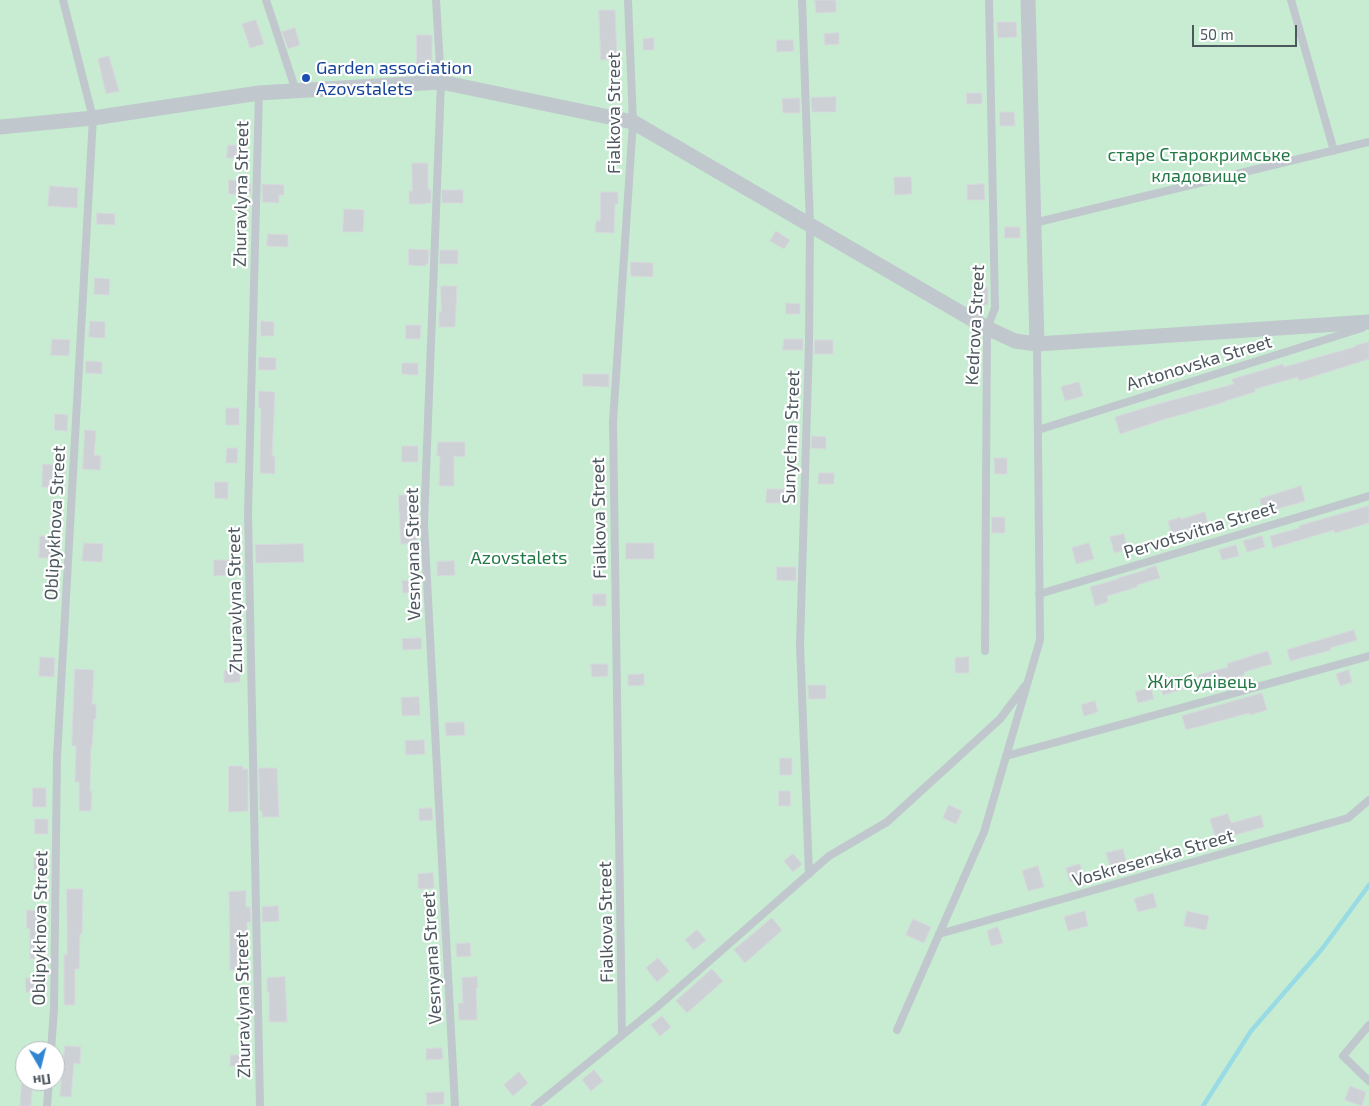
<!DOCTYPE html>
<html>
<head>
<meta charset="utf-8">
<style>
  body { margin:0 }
  #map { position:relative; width:1369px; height:1106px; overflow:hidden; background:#f4f3f3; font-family:"Exo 2",sans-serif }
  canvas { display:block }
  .north { position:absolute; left:15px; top:1041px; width:50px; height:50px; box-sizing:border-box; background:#fff; border:1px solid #b7bcbf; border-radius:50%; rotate:172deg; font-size:14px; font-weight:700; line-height:20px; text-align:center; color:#4c575e }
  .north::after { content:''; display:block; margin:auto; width:18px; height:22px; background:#3085d2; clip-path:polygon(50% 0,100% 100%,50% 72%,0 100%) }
  .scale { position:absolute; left:1192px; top:25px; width:105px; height:22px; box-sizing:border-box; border:2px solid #4c575e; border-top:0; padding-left:6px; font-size:15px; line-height:18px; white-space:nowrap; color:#4c575e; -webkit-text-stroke:4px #fff; paint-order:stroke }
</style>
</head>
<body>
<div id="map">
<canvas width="1369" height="1106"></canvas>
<div class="north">Пн</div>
<div class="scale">50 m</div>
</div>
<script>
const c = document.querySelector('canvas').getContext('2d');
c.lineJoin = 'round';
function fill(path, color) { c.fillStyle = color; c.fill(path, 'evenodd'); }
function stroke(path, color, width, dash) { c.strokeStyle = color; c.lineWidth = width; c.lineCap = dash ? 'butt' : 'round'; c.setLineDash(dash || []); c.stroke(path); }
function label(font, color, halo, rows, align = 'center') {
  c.font = font + ' "Exo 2",sans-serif'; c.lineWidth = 4.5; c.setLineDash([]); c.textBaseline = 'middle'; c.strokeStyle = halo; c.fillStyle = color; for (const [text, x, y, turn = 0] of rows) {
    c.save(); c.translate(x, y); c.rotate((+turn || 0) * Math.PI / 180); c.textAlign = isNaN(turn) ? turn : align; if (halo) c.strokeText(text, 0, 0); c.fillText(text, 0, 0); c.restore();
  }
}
fill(new Path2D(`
  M0,0h1369v1106h-1369zM25,1051h30v30h-30z`), '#c7ecd2');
stroke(new Path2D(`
  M1203,1106l48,-75 71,-82 47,-64`), '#99dbe4', 4.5);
const building = new Path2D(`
  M815,0h21v12l-20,1z
  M599,10h16l2,49 -16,1z
  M256,20l8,24 -14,4 -8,-24z
  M997,22h19l1,15 -19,1z
  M295,28l5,17 -12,4 -6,-17z
  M839,33v11l-14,1 -1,-11z
  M417,35h15v30h-15z
  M654,38v12h-11v-11z
  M777,40h16l1,11 -17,1z
  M109,56l10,35 -13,3 -8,-35z
  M967,93h15v11h-15z
  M836,97v15h-24l-1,-14z
  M798,98h2v15h-17l-1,-14z
  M1000,112h14l1,14h-15z
  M228,145l17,1v12h-18z
  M412,163h16v26h3v14h-5v1h-17v-13h3z
  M894,177h17l1,17 -17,1z
  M229,180l17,1v3h5v10h-22z
  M262,184l22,1v10h-5v8l-16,-1z
  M984,184l1,16h-18v-15z
  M50,186l28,2 -1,20 -29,-2z
  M442,190h21v13h-21z
  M601,192h17v12h-3l-1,29 -19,-1 1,-11h4z
  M344,209l20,1 -1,22h-20z
  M97,213l18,1v11l-18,-1z
  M1005,227h15v11h-15z
  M776,231l14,9 -6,9 -14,-8z
  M268,234l20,1v12l-21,-1z
  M409,249l20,1 -1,14h-2v2l-17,-1z
  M440,250h18v14h-18z
  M631,262l22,1v14l-22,-1z
  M95,278l15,1 -1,16 -15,-1z
  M441,286h16l-2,41h-16v-15h2z
  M972,287h16v18h-16z
  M786,303l14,1v10h-14z
  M90,321l15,1v16l-16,-1z
  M261,321l13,1v14h-13z
  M406,325h15l-1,14h-14z
  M52,339l18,1 -1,16 -18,-1z
  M784,339h19v11h-20z
  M815,340h18v14h-18z
  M1369,342v17l-70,22 -1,-4 -43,12v3l-30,9v1l-63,18 -42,14 -5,-17 43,-13 76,-20 -2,-5 31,-9 20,-6 1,3 71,-20v-1z
  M259,357l17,1v12h-17z
  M86,361l16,1v12l-16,-1z
  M402,363h16v12l-16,-1z
  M583,374h26v13l-26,-1z
  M1079,382l4,14 -18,5 -4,-14z
  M259,391l16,1 -3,64h3v18l-15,-1 1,-65h-2z
  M226,408h13v17h-13z
  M55,414l13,1 -1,16 -12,-1z
  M85,430l11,1 -2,24 7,1 -1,14 -17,-1z
  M812,436l14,1v12l-15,-1z
  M438,442h27v15l-11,-1v30h-15l1,-30h-3z
  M402,446h16v16h-16z
  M227,448h11l-1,15h-11z
  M994,458h13v16h-12z
  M43,464l22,1 -1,23 -22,-1z
  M819,473h15v11h-16z
  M215,482h13v17l-13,-1z
  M1301,486l4,15 -42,12 -3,-14z
  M767,489h27l-1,14h-27z
  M399,495h19l-1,17h-1l1,31 -16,1 -2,-33z
  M1369,506v17l-34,10 -1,-3 -61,18 -3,-12 30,-8 -1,-2z
  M1205,512l3,13 -13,4v-2l-24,6 -3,-12 13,-4v2z
  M992,517h13v16h-13z
  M1124,534l4,15 -14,4 -4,-16z
  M40,536l20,1 -2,21h-19z
  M1262,536l3,11 -18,5 -4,-11z
  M84,543l19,1 -1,18 -20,-1z
  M626,543h28v16h-28z
  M1089,543l5,16 -18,5 -4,-16z
  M303,544l1,18 -48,1 -1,-18z
  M1236,545l3,11 -17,4 -3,-10z
  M214,560h18v15l-18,1z
  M454,561l1,14 -18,1v-14z
  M1156,566l4,12 -23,7v2l-30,9 1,6 -13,4 -5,-19 28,-8v-1l28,-8v-1z
  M777,567h19v14l-19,-1z
  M417,580l1,12 -15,1 -1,-12z
  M593,594h13v12h-13z
  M1354,630l3,10 -27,8 1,2 -41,11 -3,-11z
  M421,638l1,11 -19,1 -1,-11z
  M1268,651l4,13 -28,8 1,3 -43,11 -4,-11 30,-8 -1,-3z
  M40,657l15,1 -1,19 -15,-1z
  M969,657v16h-14v-15z
  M591,664h17v12l-16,1z
  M75,669l19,1 -2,34h4v15h-2l-2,28h-1l-1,44h2l-1,20h-12v-29h-4l1,-36h-4z
  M240,670v12l-16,1v-12z
  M1349,670l3,12 -12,4 -4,-12z
  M644,674v11l-16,1v-11z
  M1179,675l4,14 -20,6 -4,-14z
  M808,685h18v14h-17z
  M1151,688l3,11 -16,4 -3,-11z
  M1262,693l5,17 -17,5 -1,-2 -63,17 -4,-14z
  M419,697l1,18 -18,1 -1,-18z
  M1095,701l3,11 -14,4 -3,-11z
  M464,722l1,13 -19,1 -1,-13z
  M424,740l1,14 -19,1 -1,-14z
  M780,758h12v17h-12z
  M229,766h14v3h5v42l-19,1z
  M259,768h18l2,49h-17v-6h-2z
  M33,788h13v19h-13z
  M779,791h11l1,15h-12z
  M949,805l13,6 -6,13 -13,-6z
  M432,808l1,12 -14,1v-12z
  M1228,814l3,9 30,-8 3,12 -48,13 -6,-21z
  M35,819h13v15h-13z
  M1123,849l4,16 -16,4 -5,-16z
  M793,854l9,10 -9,8 -9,-11z
  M34,857h12v13h-12z
  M1080,864l4,14 -14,4 -4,-14z
  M1038,866l6,21 -16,4 -6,-20z
  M433,873l1,15 -16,1v-15z
  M67,889h16l-1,45h-2l-1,35h-4v36h-11v-51h3z
  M246,891v16h4l1,15h-4v17h-3l1,31h-15l-1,-78z
  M1153,893l4,14 -19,5 -4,-13z
  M278,906l1,15 -17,1v-15z
  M27,910l16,1v47l-13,1v-30l-3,-1z
  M1085,911l3,15 -20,5 -4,-14z
  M1187,911l22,5 -3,14 -22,-4z
  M772,918l10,12 -37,33 -11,-13z
  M913,919l18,8 -7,16 -18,-8z
  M998,927l5,16 -12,3 -4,-15z
  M697,930l9,10 -12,10 -9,-10z
  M470,943l1,13 -14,1 -1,-13z
  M658,958l11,13 -12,11 -11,-14z
  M712,969l11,12 -36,32 -11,-12z
  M285,977l2,45h-18v-30h-2v-14z
  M477,977l1,11h-2l1,32h-18l-1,-17h5l-1,-25z
  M26,978l14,1v13h-14z
  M662,1016l9,11 -11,9 -9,-11z
  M65,1046l16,1 -1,17 -6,-1 -3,34 -11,-1z
  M442,1048l1,11 -17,1v-11z
  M231,1055h18v11h-19z
  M594,1070l9,11 -12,10 -9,-11z
  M519,1072l9,11 -15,13 -9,-11z
  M22,1081h11l-2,25h-11z
  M1350,1086l16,6 -4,14 -17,-6z
  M444,1092v12l-17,1 -1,-12z`);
fill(building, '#cdd0d4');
stroke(building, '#d7d9dd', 1);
stroke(new Path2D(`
  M266,0l30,91
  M436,0l5,82 -17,442 31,582
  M802,0l8,225 -1,118 -9,301 9,230
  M1291,0l43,151
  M259,93l-11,420 12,593
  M1034,223l335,-81
  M1038,430l324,-102
  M1039,594l330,-98
  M985,651l2,-323 8,-20 -6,-308
  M1006,756l363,-100
  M939,934l409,-116 21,-18
  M1369,1025l-26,31 26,25
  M897,1030l87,-198 56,-192 -3,-296
  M622,1035l-9,-613 20,-300 -5,-122
  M51,1051l3,-42 3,-252 36,-639 -30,-118
  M47,1106l2,-25
  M535,1106l122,-99 172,-151 58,-34 113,-103 25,-33`), '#c0c8cd', 8);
stroke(new Path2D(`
  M1028,0l9,344
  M0,127l93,-9 166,-25 182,-11 192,40 354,206 28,13 22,3 332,-22`), '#c0c8cd', 15);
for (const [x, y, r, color] of [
  [306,78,5,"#1a4fb4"]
]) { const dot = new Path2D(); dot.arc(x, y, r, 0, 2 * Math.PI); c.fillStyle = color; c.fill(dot); stroke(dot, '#fff', 2); }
label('18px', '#164399', '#fff', [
  ["Garden association",316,68],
  ["Azovstalets",316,89]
], 'left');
label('18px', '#4c575e', '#fff', [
  ["Fialkova Street",614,113,-90],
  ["Zhuravlyna Street",241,194,-89],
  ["Kedrova Street",975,325,-87],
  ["Antonovska Street",1199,363,-17],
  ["Sunychna Street",791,437,-88],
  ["Fialkova Street",599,518,-91],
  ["Oblipykhova Street",55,523,-87],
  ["Pervotsvitna Street",1200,530,-17],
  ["Vesnyana Street",413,554,-91],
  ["Zhuravlyna Street",235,600,-91],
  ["Voskresenska Street",1153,858,-16],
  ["Fialkova Street",606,922,-91],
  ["Oblipykhova Street",40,928,-89],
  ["Vesnyana Street",432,958,-93],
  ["Zhuravlyna Street",243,1005,-91]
]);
label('18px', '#237946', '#fff', [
  ["старе Старокримське",1199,155],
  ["кладовище",1199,176],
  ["Azovstalets",519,558],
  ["Житбудівець",1202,682]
]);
</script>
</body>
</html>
